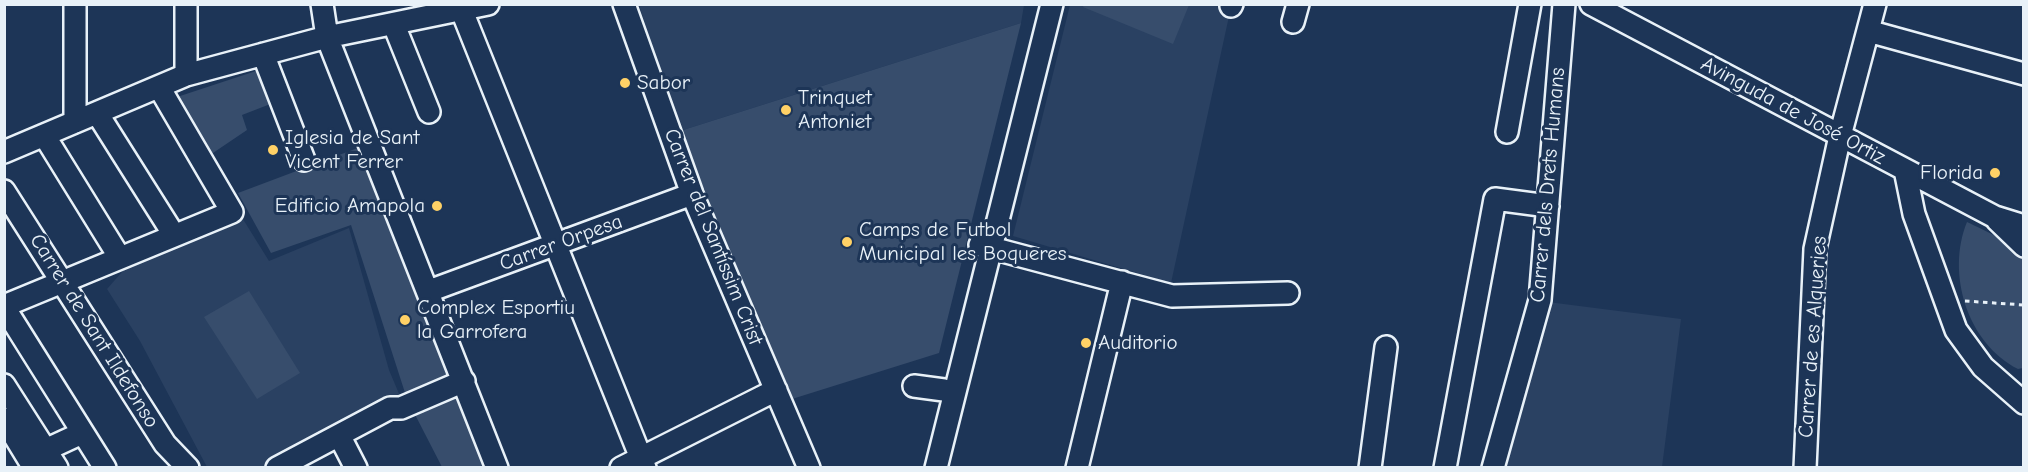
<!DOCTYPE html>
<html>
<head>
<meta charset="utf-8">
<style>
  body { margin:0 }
  #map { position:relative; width:2028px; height:472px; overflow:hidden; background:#1d3557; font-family:"Comic Neue",sans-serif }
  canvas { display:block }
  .frame { position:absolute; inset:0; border:6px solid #e8f1f8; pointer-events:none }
</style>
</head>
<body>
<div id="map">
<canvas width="2028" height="472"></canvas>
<div class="frame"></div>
</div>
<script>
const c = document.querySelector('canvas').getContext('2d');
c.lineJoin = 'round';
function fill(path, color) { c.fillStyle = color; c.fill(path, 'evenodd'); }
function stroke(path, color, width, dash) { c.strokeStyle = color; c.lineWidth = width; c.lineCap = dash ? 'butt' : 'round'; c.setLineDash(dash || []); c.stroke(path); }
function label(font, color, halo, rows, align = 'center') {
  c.font = font + ' "Comic Neue",sans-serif'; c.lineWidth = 6; c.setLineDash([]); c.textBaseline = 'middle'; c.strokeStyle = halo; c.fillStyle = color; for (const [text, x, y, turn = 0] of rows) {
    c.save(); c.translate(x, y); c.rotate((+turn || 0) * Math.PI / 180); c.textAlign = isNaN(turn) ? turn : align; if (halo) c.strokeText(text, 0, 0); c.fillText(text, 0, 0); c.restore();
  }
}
fill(new Path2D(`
  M1224,4l7,3 -60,276 -158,-47 57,-231z
  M639,5h385l-3,18 -341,108z
  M241,216l28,45 80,-33 40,142 16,38 -115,59h-83l-67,-126 -33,-52 23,-26z
  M1548,302l133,17 -19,148 -158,1z`), '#2a4162');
fill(new Path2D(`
  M1084,5v-1l105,1 -16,39 -90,-37z
  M1021,23l-82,330 -147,46 -112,-268z
  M259,70l14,33 -31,12 5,15 -37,25 -33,-58z
  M363,146l125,321h-46l-35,-68 -56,-174 -80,28 -33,-60z
  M1967,222c20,10 45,19 56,38v108l-5,1c-51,-26 -72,-96 -51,-147z
  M249,291l51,82 -43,26 -53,-82z`), '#374d6c');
const minor = new Path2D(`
  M186,4v71
  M322,4l5,33 170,431
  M462,4v7l183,457
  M624,4l68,190 117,274
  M1591,4l404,213 29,9
  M1231,6l1,-2
  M1293,22l5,-18
  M394,25l35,87
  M1868,31l156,43
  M263,54l41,106
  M97,113l77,122
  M75,122v-118
  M1507,132l23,-128
  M44,135l76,123
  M4,152l182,-77 141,-38 161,-33
  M1905,170l9,44 42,116 27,37 41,36
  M4,191l161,253 23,24
  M1997,220l27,26
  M980,245l192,51 116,-3
  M429,291l263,-97
  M4,306l228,-94 -73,-125
  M4,307l101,161
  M4,385l53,83
  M914,386l30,4
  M4,419l30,49
  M339,435l17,33
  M28,458l54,-25
  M277,468l113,-60h11l63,-27
  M621,468l155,-78
  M936,468l116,-464
  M1077,468l45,-186
  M1370,468l16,-121
  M1445,468l50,-269 53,7
  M1493,468l47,-168 24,-296
  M1805,468l10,-219 25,-113 35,-132`);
stroke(minor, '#e8f1f8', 26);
stroke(new Path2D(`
  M1965,301l59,4`), '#e8f1f8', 3, [4.5, 4.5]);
stroke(minor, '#1d3557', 21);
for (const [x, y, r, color] of [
  [625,83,6,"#ffd166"],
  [786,110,6,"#ffd166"],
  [273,150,6,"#ffd166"],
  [1995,173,6,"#ffd166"],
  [437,206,6,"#ffd166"],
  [847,242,6,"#ffd166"],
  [405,320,6,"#ffd166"],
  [1086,343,6,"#ffd166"]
]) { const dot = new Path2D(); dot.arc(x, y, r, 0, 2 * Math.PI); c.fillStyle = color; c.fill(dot); stroke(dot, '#1d3557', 2); }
label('21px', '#e8f1f8', '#1d3557', [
  ["Sabor",637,83],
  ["Trinquet",798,98],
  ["Antoniet",798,122],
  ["Iglesia de Sant",285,138],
  ["Vicent Ferrer",285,162],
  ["Florida",1983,173,"right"],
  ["Edificio Amapola",425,206,"right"],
  ["Camps de Futbol",859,230],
  ["Municipal les Boqueres",859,254],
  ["Complex Esportiu",417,308],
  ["la Garrofera",417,332],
  ["Auditorio",1098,343]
], 'left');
label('21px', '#e8f1f8', '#1d3557', [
  ["Avinguda de José Ortiz",1793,111,28],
  ["Carrer dels Drets Humans",1548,185,-85],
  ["Carrer del Santíssim Crist",713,237,68],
  ["Carrer Orpesa",561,243,-20],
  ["Carrer de Sant Ildefonso",94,331,58],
  ["Carrer de es Alqueries",1813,337,-86]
]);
</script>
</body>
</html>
